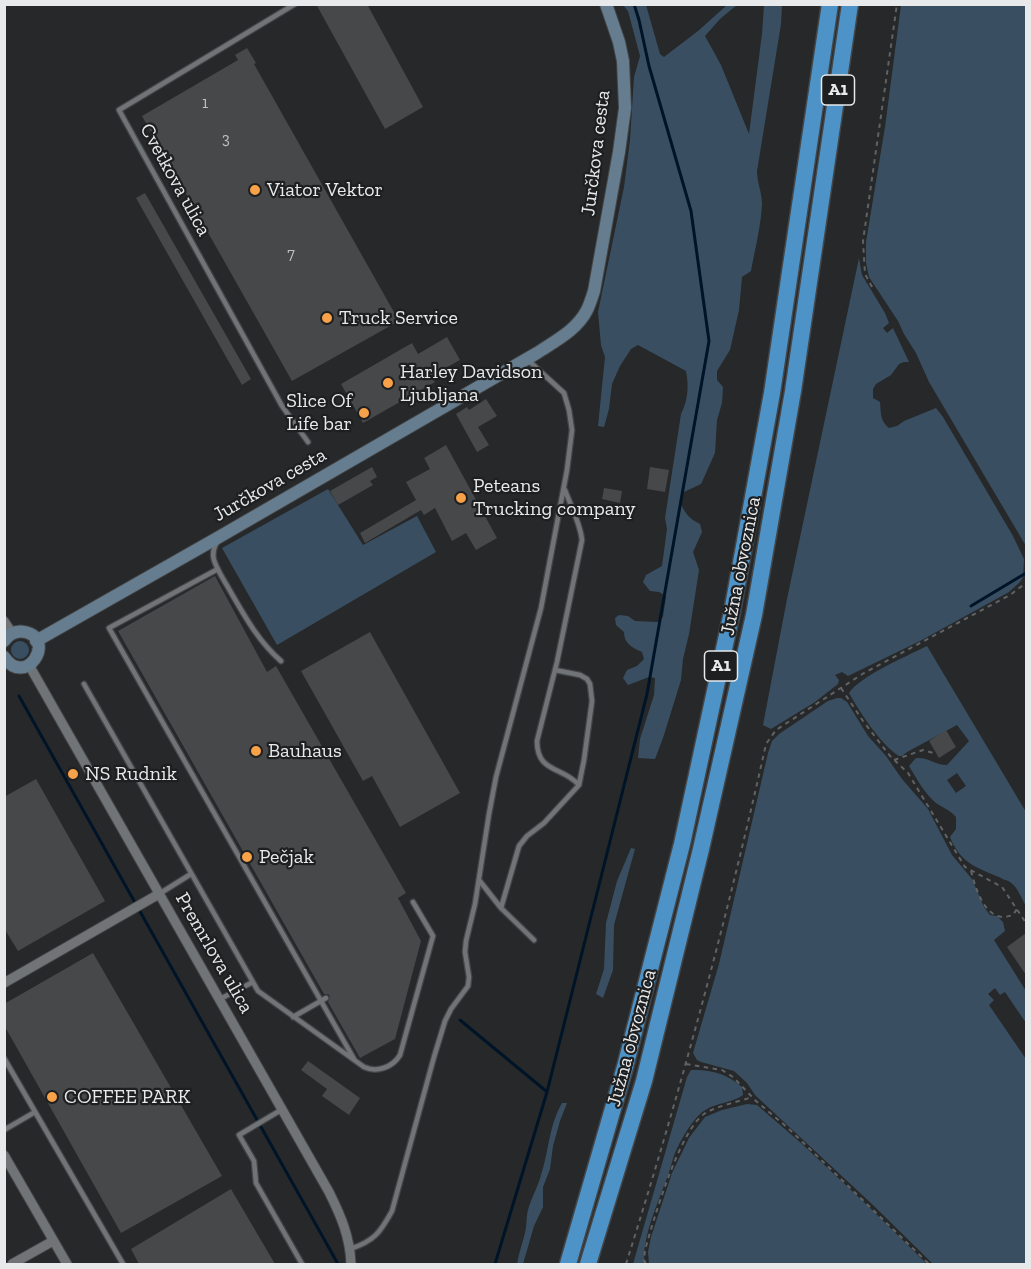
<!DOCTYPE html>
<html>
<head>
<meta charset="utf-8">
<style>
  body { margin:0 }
  #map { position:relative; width:1031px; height:1269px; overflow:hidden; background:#26282a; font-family:"Zilla Slab",serif }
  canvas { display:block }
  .frame { position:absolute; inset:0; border:6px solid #e8e9ea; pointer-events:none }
</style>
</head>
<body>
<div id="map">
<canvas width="1031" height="1269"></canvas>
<div class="frame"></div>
</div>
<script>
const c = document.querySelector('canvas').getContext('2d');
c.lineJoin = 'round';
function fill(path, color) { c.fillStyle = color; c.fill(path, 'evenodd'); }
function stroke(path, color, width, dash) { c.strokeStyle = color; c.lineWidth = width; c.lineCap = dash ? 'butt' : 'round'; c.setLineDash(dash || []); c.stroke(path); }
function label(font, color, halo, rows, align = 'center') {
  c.font = font + ' "Zilla Slab",serif'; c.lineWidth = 4.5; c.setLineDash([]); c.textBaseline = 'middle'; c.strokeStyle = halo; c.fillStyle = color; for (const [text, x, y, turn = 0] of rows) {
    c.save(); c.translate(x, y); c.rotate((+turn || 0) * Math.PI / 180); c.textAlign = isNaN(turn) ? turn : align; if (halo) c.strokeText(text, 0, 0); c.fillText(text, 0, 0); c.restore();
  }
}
fill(new Path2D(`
  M623,5h23l14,49 4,3 34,-26 29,-26h10l-17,14 -15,17 16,29 28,69 13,-100 2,-29h18l-1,19 -24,147c0,12 5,21 5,33 -1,22 -7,45 -11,67l-9,6 -3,33 -9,40 -13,21v9l6,7 -1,16 -5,17 -2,33 -14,31 -17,8 -4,10c5,11 9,17 20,22l2,8 -9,20 6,18 -10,64 -6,25 -2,21 -18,58 -8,21 -17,-1 2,-19 14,-44 1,-17 -6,-1 -21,8 -5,-7 4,-8 10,-4 7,-7 -2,-7c-9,-4 -18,-8 -18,-20l-8,-7 -1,-7 4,-3 9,1 7,5 23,1 5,-5 3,-21 -7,-4 -9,-1 -7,-9 3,-7 16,-9 5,-37 -2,-11 16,-104c7,-14 8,-27 5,-43l-48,-26 -7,4 -11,17 -8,18 -3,25 -5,18 -6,-1 7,-69 -4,-12 -3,-33 26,-125 6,-47 4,-63 6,-21 -12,-45z
  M901,5h125v541l-97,-164 -13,-29 -12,-19 -6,-13 -29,-44 -3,-14v-21l19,-115z
  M859,258l3,17 23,38 4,10 -6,5 4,5 6,-5 16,34h-5l-5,2 -8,11 -15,9 -3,5v9l7,4c1,11 0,19 9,26l8,-2 7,-5 32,-13 7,9 70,119 11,23 -1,18 -3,5 -11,10 -89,49 -72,35 -6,-4 -7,3 4,5 -1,4 -23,18 -44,27 -8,-4 24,-126z
  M328,489l35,56 54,-29 19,36 -159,93 -55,-97z
  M11 650a9 9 0 1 1 18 0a9 9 0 1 1-18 0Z
  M927,646l99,166v94c-5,-8 -8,-19 -16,-24 -1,-1 -8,-3 -9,-4 -25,-11 -40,-14 -51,-41l6,-8v-12c-6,-7 -13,-9 -20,-14 -12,-10 -19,-24 -27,-37l7,-8c13,-1 18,7 31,7l22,-24 -12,-16 -50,27 -5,4h-3c-18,-11 -40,-45 -50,-63 11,-17 58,-37 78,-47zM957,773l9,13 -10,7 -9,-13z
  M837,698h4l6,4 21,34 18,20 16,23 26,30 24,46 20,24 12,28 6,8 7,1 6,6 2,9 -11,9 32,51v32l-21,-31 -5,3 -5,-7 -7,6 6,6 -5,5 37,54v205h-93l-59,-58 -119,-111 -8,-12 -13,-12 -33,-9 -4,-2 -4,-7 26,-89 49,-211 4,-12 7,-7 49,-33z
  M631,848l4,1 -21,76 -1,45 -10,28 -7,-4 8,-25 2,-46 11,-42z
  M691,1070c19,-1 37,4 51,17l1,8c-14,10 -31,6 -46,22 -8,9 -17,24 -22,36 -3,7 -4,15 -7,22 -8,23 -28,66 -23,89h-12l54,-187z
  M562,1103h5l-7,18 -7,25 -3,23 -7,18v20l-9,19 -11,38h-6c2,-11 5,-20 8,-31 2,-7 1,-16 3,-23 3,-12 10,-23 13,-35 8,-24 8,-50 21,-72z
  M747,1104l10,1 44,38 67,63 59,58h-278l-1,-12 3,-15 21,-64 17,-35 16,-21 17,-7z`), '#394f61');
stroke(new Path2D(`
  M971,606l55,-33
  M19,696l319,568
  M460,1020l86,71
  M495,1264l52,-172 100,-398 62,-353 -18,-130 -42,-145 -10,-46 -5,-16`), '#001427', 3);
fill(new Path2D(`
  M316,4h51l56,103 -38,22z
  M247,48l9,15 -2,1 145,257 -107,60 -150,-265 96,-56 -3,-5z
  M145,193l106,186 -9,6 -106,-187z
  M447,337l13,23 -29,16 4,6 -72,41 -22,-39 71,-41 6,11z
  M486,399l11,17 -19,11 11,18 -12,7 -21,-38 11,-7 2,3z
  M446,445l51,93 -21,12 -10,-17 -14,8 -17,-33 -11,7 -3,-5 -56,33 -5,-10 56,-33 -10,-18 24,-13 -6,-11z
  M372,467l5,10 -7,4 3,4 -35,20 -8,-14z
  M650,467l19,3 -4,22 -18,-3z
  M604,488l18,3 -2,12 -18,-4z
  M215,576l52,96 9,-6 130,227 -8,5 23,43 -26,98 -35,19 -32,-56 2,-6 -2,-2h-4l-206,-363z
  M370,632l90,161 -60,34 -28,-51 -9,5 -62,-110z
  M946,730l10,17 -17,11 -10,-17z
  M36,779l69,122 -87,50 -14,-23v-131z
  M1026,933v42l-19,-28z
  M93,953l129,223 -101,57 -117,-208v-21z
  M308,1061l52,37 -11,17 -27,-19 5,-7 -26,-19z
  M231,1189l44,75h-136l-8,-15z`), '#46484a');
const lane = new Path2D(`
  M295,4l-176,106 163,296 26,36
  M565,490c6,17 15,32 17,50l-25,122 -20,79c0,32 25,25 42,44
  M217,542c-3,5 -5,11 -3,18 3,10 10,20 15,29 15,26 29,52 52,72
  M218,569l-109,59 245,431
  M84,684l174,307 106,76c13,6 29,0 36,-12l33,-119 -20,-34
  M479,880l22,28 33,32
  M159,894l32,-20
  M501,908l18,-62 8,-10 17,-13 35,-38 5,-25 8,-59 -2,-17 -3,-5 -7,-4 -25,-5
  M220,999l33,-17
  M293,1017l33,-19
  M4,1058l119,206
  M281,1110l-42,25 15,26 2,22 46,81
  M4,1130l31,-18
  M350,1249c24,-8 30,-16 42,-38l42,-154 11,-36 6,-12 17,-23 1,-9 -4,-25 1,-11 9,-37 14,-90 7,-37 45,-169 26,-138 5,-40 -3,-20 -5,-17 -35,-32`);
const street = new Path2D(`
  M4,621l8,12
  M29,665l300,527c12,24 21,45 22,72
  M4,983l155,-89
  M4,1155l63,109
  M12,1264l41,-23`);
const secondary = new Path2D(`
  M4,641c5,-7 12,-11 21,-9 32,7 1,57 -21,25
  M36,641l183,-104 318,-184c18,-12 40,-23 50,-43 3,-6 5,-13 7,-19l25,-139 6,-44 -2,-47 -4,-19 -13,-38`);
const highway = new Path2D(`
  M568,1264l57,-197 57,-223 50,-232 40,-219 58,-389
  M588,1264l56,-183 57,-232 53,-234 39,-224 57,-387`);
stroke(lane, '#434547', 7);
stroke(street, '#434547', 11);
stroke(secondary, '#434547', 14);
stroke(highway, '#434547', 19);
stroke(new Path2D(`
  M872,287l-7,-13 -2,-33 34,-237
  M841,688l22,33 27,35 18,17 57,94 37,20 24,36
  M894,760l29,-10 10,3
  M971,871c4,15 12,45 32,46 3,0 7,-1 10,-2l4,-6
  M686,1064l36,6 11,7 23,24 32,27 141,136
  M626,1264c54,-171 101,-345 140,-520l10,-14 88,-57 146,-78 16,-12
  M646,1264l-2,-4 1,-10c9,-32 34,-118 59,-136 12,-8 34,-12 48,-17`), '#606264', 2, [4.5, 4.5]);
stroke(lane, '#717476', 4.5);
stroke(street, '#717476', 9);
stroke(secondary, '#667d8f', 12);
stroke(highway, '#4d93c8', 16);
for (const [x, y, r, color] of [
  [255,190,6,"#f7a149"],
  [327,318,6,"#f7a149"],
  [388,383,6,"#f7a149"],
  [364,413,6,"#f7a149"],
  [461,498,6,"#f7a149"],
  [256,751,6,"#f7a149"],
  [73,774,6,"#f7a149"],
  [247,857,6,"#f7a149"],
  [52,1097,6,"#f7a149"]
]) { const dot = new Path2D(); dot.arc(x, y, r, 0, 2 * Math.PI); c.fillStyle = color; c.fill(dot); stroke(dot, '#1d1f20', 2); }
label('16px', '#c0c1c2', null, [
  ["1",205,103],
  ["3",226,139],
  ["7",291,254]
]);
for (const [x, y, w] of [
  [838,90,33],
  [721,666,33]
]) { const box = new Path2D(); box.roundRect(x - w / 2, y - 15, w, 30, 4.5); c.fillStyle = '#1d1f20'; c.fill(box); stroke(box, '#e8e9ea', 1.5); }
label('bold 18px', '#e8e9ea', null, [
  ["A1",838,90],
  ["A1",721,666]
]);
label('20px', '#e8e9ea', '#1d1f20', [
  ["Jurčkova cesta",596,153,-83],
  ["Cvetkova ulica",175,180,61],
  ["Jurčkova cesta",270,485,-30],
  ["Južna obvoznica",741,566,-79],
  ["Premrlova ulica",214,953,60],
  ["Južna obvoznica",632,1038,-75]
]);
label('20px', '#e8e9ea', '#1d1f20', [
  ["Viator Vektor",267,190],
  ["Truck Service",339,318],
  ["Harley Davidson",400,372],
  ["Ljubljana",400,395],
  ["Slice Of",352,401,"right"],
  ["Life bar",352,424,"right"],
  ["Peteans",473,486],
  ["Trucking company",473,509],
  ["Bauhaus",268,751],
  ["NS Rudnik",85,774],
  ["Pečjak",259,857],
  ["COFFEE PARK",64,1097]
], 'left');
</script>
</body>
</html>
